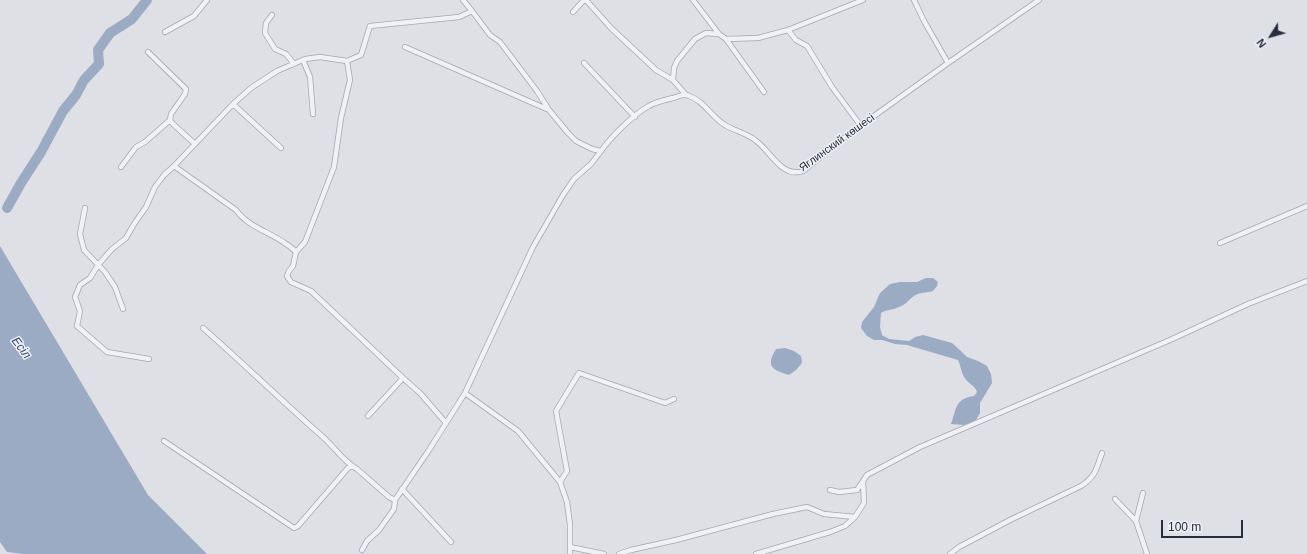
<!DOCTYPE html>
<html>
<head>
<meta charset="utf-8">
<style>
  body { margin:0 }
  #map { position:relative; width:1307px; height:554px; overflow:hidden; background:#dee0e6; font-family:Helvetica,sans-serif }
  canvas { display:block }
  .north { position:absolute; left:1251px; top:16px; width:40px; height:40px; -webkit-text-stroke:3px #edeff4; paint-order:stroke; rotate:233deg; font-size:11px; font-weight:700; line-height:16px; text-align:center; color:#282d3b }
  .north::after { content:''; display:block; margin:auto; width:14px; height:18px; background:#282d3b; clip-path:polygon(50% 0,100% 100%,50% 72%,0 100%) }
  .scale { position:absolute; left:1161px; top:520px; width:82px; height:18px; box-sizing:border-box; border:2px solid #282d3b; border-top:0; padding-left:5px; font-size:12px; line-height:14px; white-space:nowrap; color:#282d3b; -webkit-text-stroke:3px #edeff4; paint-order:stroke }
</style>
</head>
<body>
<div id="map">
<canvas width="1307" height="554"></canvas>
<div class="north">N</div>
<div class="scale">100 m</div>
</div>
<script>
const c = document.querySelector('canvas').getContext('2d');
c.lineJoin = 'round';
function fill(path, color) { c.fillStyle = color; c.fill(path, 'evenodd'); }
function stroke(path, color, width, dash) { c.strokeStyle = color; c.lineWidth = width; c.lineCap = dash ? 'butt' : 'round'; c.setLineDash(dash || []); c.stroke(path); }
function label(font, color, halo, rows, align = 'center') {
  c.font = font + ' Helvetica,sans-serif'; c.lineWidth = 3; c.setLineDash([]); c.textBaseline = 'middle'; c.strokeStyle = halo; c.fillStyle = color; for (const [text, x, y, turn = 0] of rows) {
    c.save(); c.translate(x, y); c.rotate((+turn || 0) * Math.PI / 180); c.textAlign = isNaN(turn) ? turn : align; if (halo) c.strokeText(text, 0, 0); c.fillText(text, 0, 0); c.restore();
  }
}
fill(new Path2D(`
  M0,246l148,249 59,59h-184l-16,-2 -7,-10z
  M926,278h7l5,4 -1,4 -4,5c-7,2 -13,1 -19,5 -5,3 -8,9 -15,11 -6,3 -12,2 -18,6l-1,14 2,8 7,4 20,2 6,-4 8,-2 29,8 10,9 5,5 11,4 9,5 4,8 1,9 -12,20v10l-4,7 -12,5 -13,-1c6,-17 4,-25 23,-28l3,-4c-2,-7 -10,-9 -13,-15 -3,-5 -3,-11 -6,-17l-51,-15 -12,-1 -13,-4h-8l-7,-4 -6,-8 1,-6 12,-15 6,-14 10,-9 10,-2h17z
  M785,348l9,3 7,5 1,7 -6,7 -7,5c-16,-5 -24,-8 -13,-26z`), '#9babc4');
stroke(new Path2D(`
  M7,208l14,-25 20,-31 22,-41 13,-16 8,-15 15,-16 -1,-14 12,-17 22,-14 15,-19`), '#9babc4', 10);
const street = new Path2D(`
  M463,0l9,11 18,24 10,7 37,49 12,19 19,23 8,8 16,8 9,2c10,-14 31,-35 46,-44 8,-5 17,-7 26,-9 4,-1 10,-4 14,-3 18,6 24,22 38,30 10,6 21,8 30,15 15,10 27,39 48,31l50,-40 95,-68 91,-63
  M586,0l25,28 45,42 17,10 13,15
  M693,0l26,34 7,5 38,53
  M914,0l10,21 24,42
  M573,12l11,-12
  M272,15l-6,8 -1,10 10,16 11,5 8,10
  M788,30l8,10 11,6 25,41 29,39
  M165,32l29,-16 13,-16
  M726,39l32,-1 30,-8 75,-30
  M405,47l144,63
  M303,60l7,17 3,37
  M584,63l51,54
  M673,80l1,-12 3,-7 18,-22 11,-6 13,1
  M233,104l48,44
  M170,120l3,4 22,20
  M174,166l62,44c12,17 34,22 50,34 4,2 7,5 10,8l-3,14 -4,5 -2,5 4,6 20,9 92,87 17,15 26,30
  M121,167l15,-20 9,-5 25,-22 1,-6 14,-20 1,-5 -38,-37
  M85,208l-5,26 4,16 21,22 10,15 8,22
  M1220,243l87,-37
  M296,252l9,-10 29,-75 7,-49 9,-38 -3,-19 14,-6 9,-29 89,-9 13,-6
  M203,328c41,36 80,74 121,110 11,10 20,24 33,31l32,28 6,3
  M149,359l-42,-7 -30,-26 3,-15 -5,-14 5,-12 10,-7 8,-13 14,-16 14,-11 8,-14 12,-17 9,-20 9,-12 10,-9 59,-62 18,-16 26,-17 28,-12 15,-2 27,4
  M465,393l53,38 42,51 7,20 3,23v29
  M368,416l35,-38
  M164,441l130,87 4,-2 50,-58 3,-2
  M560,482l7,-11 -11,-60 23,-38 86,30 9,-4
  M402,489l49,53
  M830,490l9,2 18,-2 10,-15 53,-28 250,-107 78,-36 59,-23
  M1115,499l21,22 11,33
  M1136,521l7,-28
  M570,547l34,7
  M362,550l5,-9 12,-11 15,-21 1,-9 34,-50 36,-57 68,-146 30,-52 11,-16 17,-15 10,-13
  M619,554l12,-4 45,-10 97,-26 34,-7 17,7 31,3
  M756,554l74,-22 15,-6 10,-9 9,-14 -1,-22
  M950,554l9,-7 51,-27 71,-34c15,-10 15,-16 21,-33`);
stroke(street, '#a4a7af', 6);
stroke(street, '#f0f1f5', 4.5);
label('11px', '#282d3b', '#edeff4', [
  ["Яглинский көшесі",837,143,-36]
]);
label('italic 12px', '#36496c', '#edeff4', [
  ["Есіл",21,348,53]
]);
</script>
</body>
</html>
